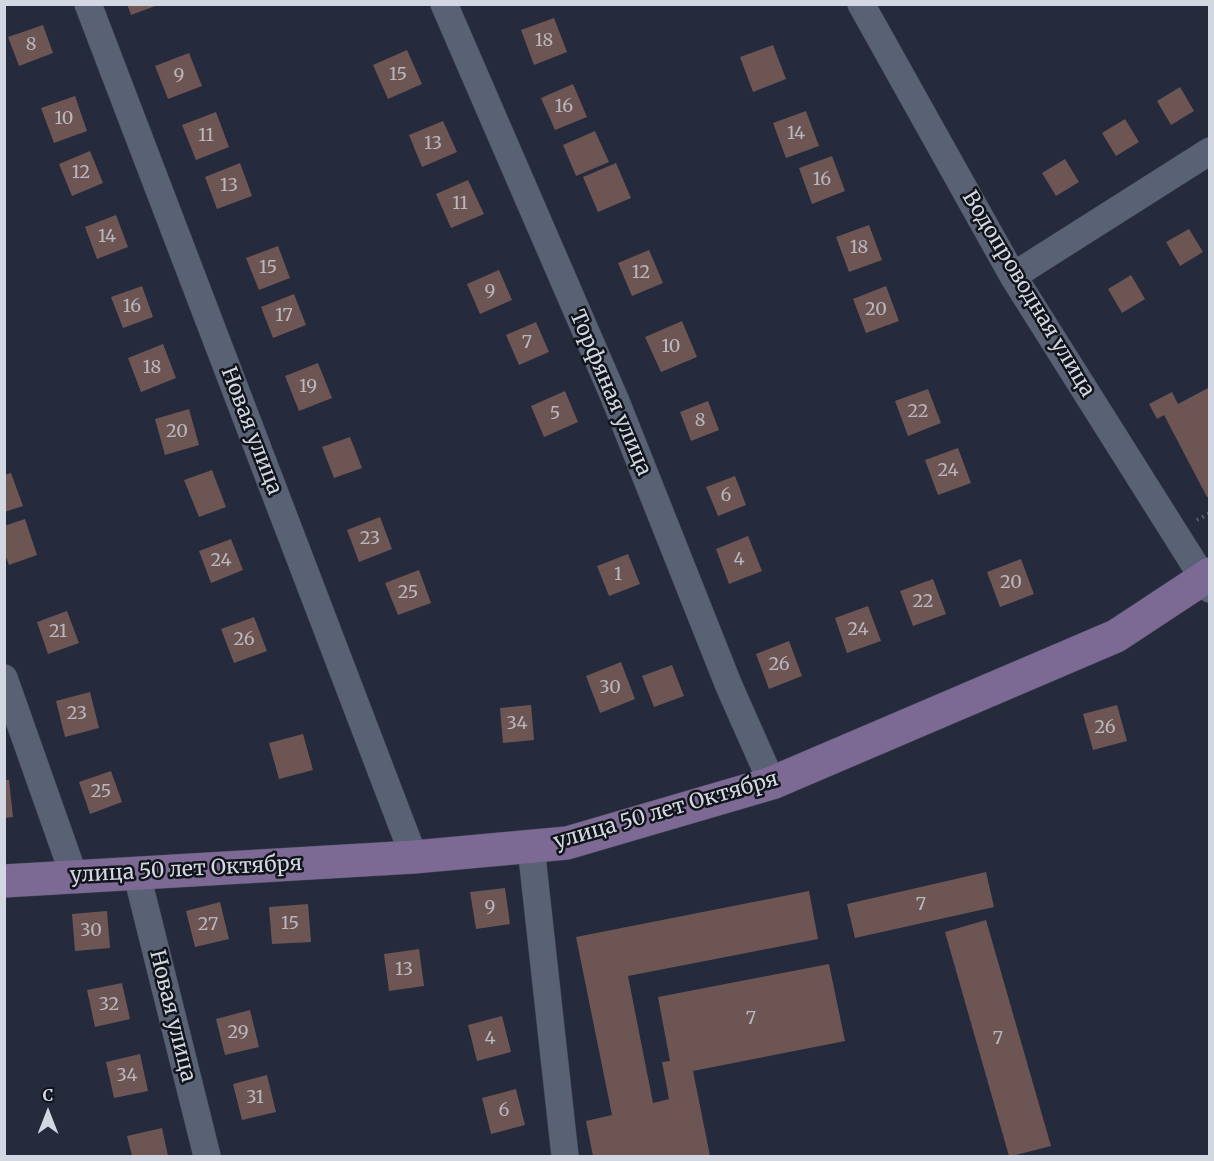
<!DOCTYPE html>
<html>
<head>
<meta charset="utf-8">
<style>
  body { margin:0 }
  #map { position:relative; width:1214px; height:1161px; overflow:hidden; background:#252b3c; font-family:Merriweather,serif }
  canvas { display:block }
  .frame { position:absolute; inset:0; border:6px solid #d2d7e2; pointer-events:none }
  .north { position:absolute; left:18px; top:1083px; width:60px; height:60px; -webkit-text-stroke:4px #11141b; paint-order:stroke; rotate:0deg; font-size:16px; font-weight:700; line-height:24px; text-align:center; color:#d2d7e2 }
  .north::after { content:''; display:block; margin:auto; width:21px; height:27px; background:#d2d7e2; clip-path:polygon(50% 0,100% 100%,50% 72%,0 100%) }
</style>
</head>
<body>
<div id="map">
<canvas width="1214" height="1161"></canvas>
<div class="frame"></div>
<div class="north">С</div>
</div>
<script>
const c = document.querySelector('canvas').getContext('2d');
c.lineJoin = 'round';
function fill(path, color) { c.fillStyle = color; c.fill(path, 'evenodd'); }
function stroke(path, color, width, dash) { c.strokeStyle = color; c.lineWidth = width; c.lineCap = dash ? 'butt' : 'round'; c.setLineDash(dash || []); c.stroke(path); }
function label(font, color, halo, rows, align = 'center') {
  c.font = font + ' Merriweather,serif'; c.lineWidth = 5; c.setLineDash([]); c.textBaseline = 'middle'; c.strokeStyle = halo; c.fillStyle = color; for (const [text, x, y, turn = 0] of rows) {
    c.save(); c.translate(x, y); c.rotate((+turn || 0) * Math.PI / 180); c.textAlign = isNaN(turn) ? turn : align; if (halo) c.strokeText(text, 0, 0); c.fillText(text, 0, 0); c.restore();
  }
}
fill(new Path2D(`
  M127,4h31v1l-27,10z
  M554,18l13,34 -33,13 -13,-35z
  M43,25l10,28 -34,13 -11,-29z
  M773,45l13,34 -33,13 -13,-35z
  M407,50l15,34 -34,15 -15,-34z
  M189,53l13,33 -34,13 -13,-33z
  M573,84l14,33 -32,13 -14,-32z
  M1180,87l14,24 -23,14 -14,-24z
  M75,96l12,35 -33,12 -13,-35z
  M806,111l13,35 -33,12 -13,-35z
  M216,112l13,35 -33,13 -14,-35z
  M1125,119l14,23 -23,14 -14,-23z
  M443,121l14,31 -35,15 -13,-32z
  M595,131l14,31 -33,14 -13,-31z
  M90,151l13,32 -31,13 -13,-32z
  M832,156l13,35 -33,13 -13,-36z
  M1065,159l14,23 -23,14 -14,-23z
  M240,163l12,33 -35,13 -12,-32z
  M616,163l15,35 -33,14 -15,-35z
  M468,180l16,34 -33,14 -15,-34z
  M116,215l12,32 -31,12 -12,-32z
  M869,225l13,35 -33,12 -13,-35z
  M1189,229l14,23 -23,14 -14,-24z
  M278,246l12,32 -31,12 -13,-32z
  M649,250l14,33 -31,13 -14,-33z
  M499,270l13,30 -32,14 -13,-30z
  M1131,275l14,24 -23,14 -14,-24z
  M142,286l11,31 -30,11 -12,-31z
  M886,286l13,35 -33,12 -13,-34z
  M294,294l12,31 -33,13 -12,-31z
  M682,321l15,36 -36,15 -16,-35z
  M536,322l13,30 -30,13 -13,-30z
  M163,344l13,34 -35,14 -13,-34z
  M318,363l14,35 -33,13 -14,-35z
  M1210,387v109l-3,1 -43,-82 -7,4 -8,-15 23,-12 6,12z
  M928,389l13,34 -33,13 -13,-35z
  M565,391l13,31 -34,15 -13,-31z
  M708,401l11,29 -28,11 -11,-29z
  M189,409l10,36 -34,10 -10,-36z
  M350,437l12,31 -28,10 -12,-31z
  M958,448l13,35 -33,12 -13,-35z
  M212,470l14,37 -27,10 -15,-37z
  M11,473l12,33 -19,6v-37z
  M735,476l11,29 -28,11 -12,-29z
  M380,517l12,32 -33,13 -12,-32z
  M25,519l12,36 -28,10 -5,-13v-26z
  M748,536l14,35 -33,13 -13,-35z
  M231,539l12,31 -32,13 -12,-32z
  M628,554l12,30 -31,12 -12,-30z
  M1021,559l13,35 -34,13 -13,-35z
  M419,570l12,33 -33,12 -13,-32z
  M933,579l13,35 -33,12 -13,-35z
  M868,606l13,35 -34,12 -12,-35z
  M67,611l12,32 -31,11 -11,-32z
  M254,617l13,34 -33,12 -13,-34z
  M789,641l13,35 -33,13 -13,-35z
  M621,662l14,37 -35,14 -14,-37z
  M672,665l12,31 -30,11 -12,-31z
  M90,692l9,36 -34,9 -9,-36z
  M531,705l3,35 -31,3 -3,-35z
  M1117,705l10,36 -34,9 -10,-36z
  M303,734l10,36 -34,9 -10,-36z
  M111,771l11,31 -32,12 -11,-32z
  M4,780h5l4,37 -9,1z
  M986,872l8,35 -139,31 -8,-34z
  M505,888l5,36 -34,5 -6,-37z
  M809,891l9,48 -190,37 25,127 16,-4 -7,-37 8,-1 -12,-64 171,-33 16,77 -152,30 17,85h-117l-7,-35 26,-6 -36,-178z
  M220,902l9,37 -34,8 -9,-36z
  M308,904l3,38 -39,2 -3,-37z
  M107,911l3,37 -35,3 -3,-37z
  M986,920l65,226 -39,10h-3l-64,-224z
  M419,949l5,37 -35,5 -5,-37z
  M122,983l8,36 -35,8 -8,-37z
  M250,1010l9,37 -34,8 -9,-36z
  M502,1016l9,36 -34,9 -9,-36z
  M140,1054l8,37 -34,7 -8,-36z
  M267,1075l9,37 -34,8 -9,-36z
  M516,1089l9,36 -34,9 -9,-36z
  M162,1128l6,28h-36l-5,-20z`), '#6d5554');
const minor = new Path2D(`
  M88,4l326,853
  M444,4l171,395 114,287 43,97
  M861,4l152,272 197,313
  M1013,276l197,-125
  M4,678l70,198
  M531,847l34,309
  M137,875l70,281`);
const major = new Path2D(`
  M4,881l410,-24 153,-14 205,-60 344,-147 94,-62`);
stroke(minor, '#414655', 28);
stroke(major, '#414655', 34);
stroke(new Path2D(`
  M1197,520l13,-7`), '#616775', 4, [1.5, 4.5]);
stroke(minor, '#596174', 27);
stroke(major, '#7c6a94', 33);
label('18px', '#b9b6be', null, [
  ["18",544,41],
  ["8",31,45],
  ["15",398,75],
  ["9",179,76],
  ["16",564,107],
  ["10",64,119],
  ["14",796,134],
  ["11",206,136],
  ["13",433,144],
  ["12",81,173],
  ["16",822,180],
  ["13",229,186],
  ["11",460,204],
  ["14",107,237],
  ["18",859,248],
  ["15",268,268],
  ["12",641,273],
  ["9",490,292],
  ["16",132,307],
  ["20",876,310],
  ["17",284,316],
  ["7",527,343],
  ["10",671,347],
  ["18",152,368],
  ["19",308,387],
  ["22",918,412],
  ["5",555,414],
  ["8",700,421],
  ["20",177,432],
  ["24",948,471],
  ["6",726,496],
  ["23",370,539],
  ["4",739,560],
  ["24",221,561],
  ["1",618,575],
  ["20",1011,583],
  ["25",408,593],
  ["22",923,602],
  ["24",858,630],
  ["21",58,632],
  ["26",244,640],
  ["26",779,665],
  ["30",610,688],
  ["23",77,714],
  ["34",517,724],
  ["26",1105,728],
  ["25",101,792],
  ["7",921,905],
  ["9",490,908],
  ["15",290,924],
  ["27",208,925],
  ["30",91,931],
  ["13",404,970],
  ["32",109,1005],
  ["7",751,1019],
  ["29",238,1033],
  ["4",490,1039],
  ["7",998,1039],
  ["34",127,1076],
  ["31",255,1098],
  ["6",504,1111]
]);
label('21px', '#d2d7e2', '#11141b', [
  ["Водопроводная улица",1028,294,59],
  ["Торфяная улица",610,393,67],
  ["Новая улица",251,431,69],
  ["улица 50 лет Октября",666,811,-16],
  ["улица 50 лет Октября",186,870,-3],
  ["Новая улица",172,1016,76]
]);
</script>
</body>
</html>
